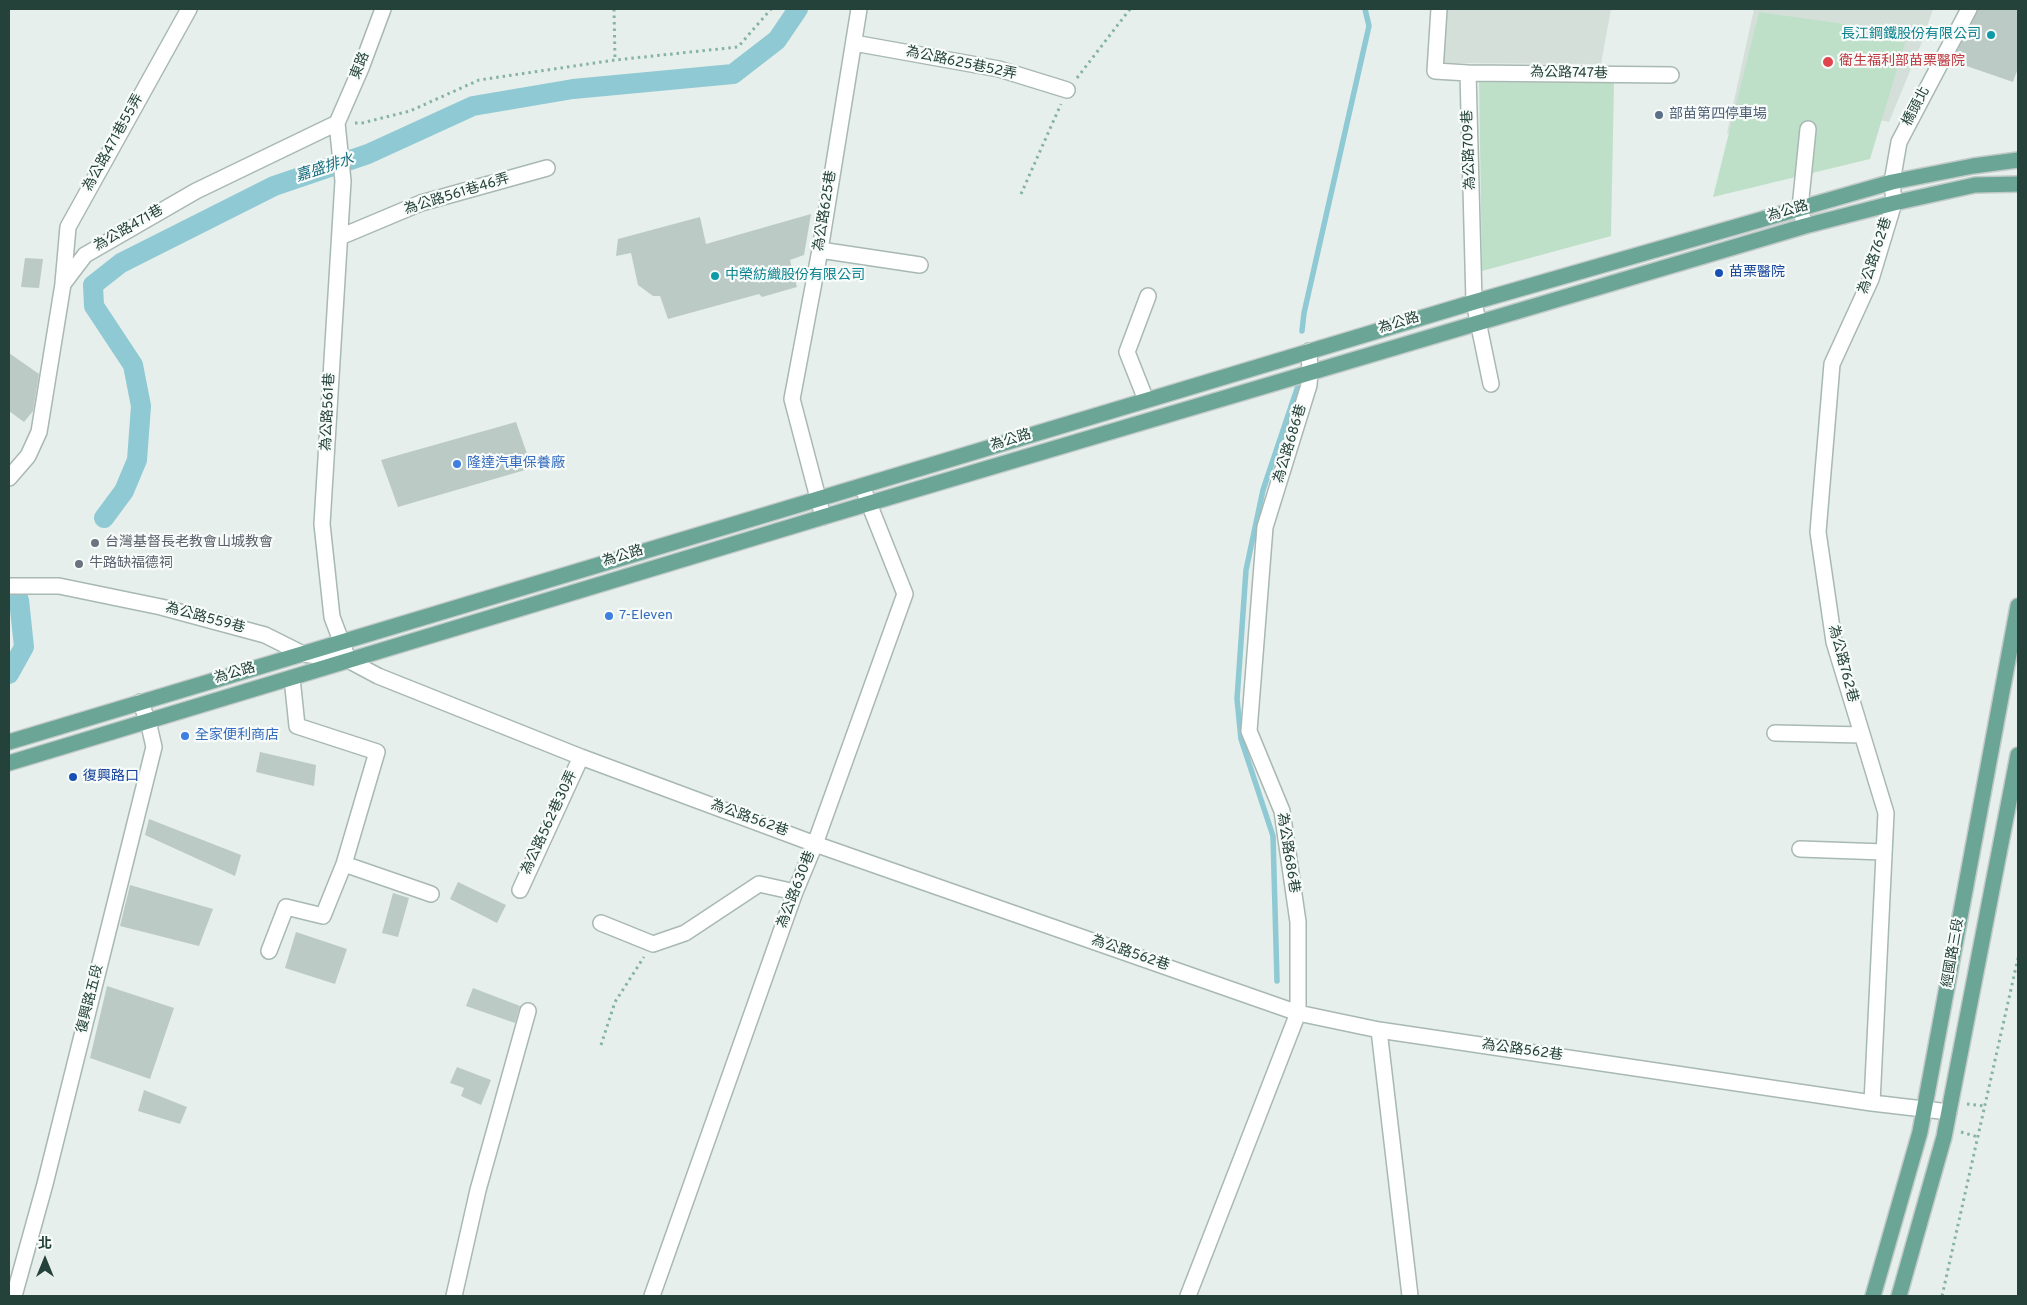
<!DOCTYPE html>
<html>
<head>
<meta charset="utf-8">
<style>
  body { margin:0 }
  #map { position:relative; width:2027px; height:1305px; overflow:hidden; background:#e6efeb; font-family:Overpass,"Noto Sans TC",sans-serif }
  canvas { display:block }
  .frame { position:absolute; inset:0; border:10px solid #24423a; pointer-events:none }
  .north { position:absolute; left:20px; top:1235px; width:50px; height:50px; -webkit-text-stroke:4px #f7fbf9; paint-order:stroke; rotate:0deg; font-size:14px; font-weight:700; line-height:20px; text-align:center; color:#24423a }
  .north::after { content:''; display:block; margin:auto; width:18px; height:22px; background:#24423a; clip-path:polygon(50% 0,100% 100%,50% 72%,0 100%) }
</style>
</head>
<body>
<div id="map">
<canvas width="2027" height="1305"></canvas>
<div class="frame"></div>
<div class="north">北</div>
</div>
<script>
const c = document.querySelector('canvas').getContext('2d');
c.lineJoin = 'round';
function fill(path, color) { c.fillStyle = color; c.fill(path, 'evenodd'); }
function stroke(path, color, width, dash) { c.strokeStyle = color; c.lineWidth = width; c.lineCap = dash ? 'butt' : 'round'; c.setLineDash(dash || []); c.stroke(path); }
function label(font, color, halo, rows, align = 'center') {
  c.font = font + ' Overpass,"Noto Sans TC",sans-serif'; c.lineWidth = 4.5; c.setLineDash([]); c.textBaseline = 'middle'; c.strokeStyle = halo; c.fillStyle = color; for (const [text, x, y, turn = 0] of rows) {
    c.save(); c.translate(x, y); c.rotate((+turn || 0) * Math.PI / 180); c.textAlign = isNaN(turn) ? turn : align; if (halo) c.strokeText(text, 0, 0); c.fillText(text, 0, 0); c.restore();
  }
}
fill(new Path2D(`
  M1446,9h165l-10,55 -159,-1z
  M1754,9h179l-11,33 -33,80 -65,-13 -34,31 -63,-7z`), '#d4dfda');
fill(new Path2D(`
  M1759,12l149,21 -38,126 -157,38z
  M1479,82l135,1 -3,153 -129,35z`), '#bfe0c8');
stroke(new Path2D(`
  M1302,331l2,-18 65,-287 -4,-17
  M1277,981l-4,-145 -32,-97 -4,-40 9,-129 17,-80 35,-104`), '#8ec9d4', 5.5);
stroke(new Path2D(`
  M104,518l20,-27 13,-31 4,-54 -8,-41 -39,-59 -1,-21 28,-22 153,-77 94,-32 105,-48 100,-17 160,-15 44,-34 21,-31
  M9,674l15,-27 -5,-47`), '#8ec9d4', 20);
fill(new Path2D(`
  M1978,9h40v59l-5,14 -61,-21z
  M811,214l-7,41 -14,5 7,27 -35,10 -3,-3 -91,25 -8,-23h-7l-15,-11 -7,-32 -15,3 2,-17 82,-22 6,27z
  M25,258l18,1 -4,29 -18,-1z
  M9,353l30,21 -6,37 -9,11 -15,-11z
  M516,422l16,46 -134,39 -17,-47z
  M260,752l56,13 -2,21 -58,-14z
  M149,819l92,36 -6,21 -90,-41z
  M458,882l48,23 -9,18 -47,-24z
  M130,885l83,24 -14,37 -79,-20z
  M393,893l16,5 -11,39 -16,-4z
  M296,932l51,17 -12,35 -50,-16z
  M107,986l67,22 -24,71 -60,-21z
  M473,988l47,18 -5,17 -49,-17z
  M457,1067l34,13 -10,25 -20,-9 3,-8 -14,-5z
  M144,1090l43,17 -7,17 -42,-13z`), '#bbcac4');
const minor = new Path2D(`
  M1439,9l-4,62 33,2 6,229 17,82
  M854,43l145,26 68,21
  M1468,73l203,2
  M1805,226l-5,-18 8,-79
  M340,237l81,-34 126,-35
  M820,250l100,15
  M63,283l5,-56 121,-218
  M1146,400l-19,-48 21,-56
  M9,478l19,-22 11,-24 24,-148 22,-29 111,-64 141,-68
  M823,517l-31,-118 28,-149 39,-241
  M9,586h50l102,21 104,28 38,19 45,6 30,16 203,81 234,87 483,169 81,17 493,73 77,9
  M346,654l-14,-37 -10,-93 21,-343 -6,-58 24,-55 22,-59
  M1775,733l87,2
  M1800,849l84,3
  M344,864l87,30
  M520,890l61,-133
  M601,923l52,21 32,-11 74,-49 36,8
  M269,951l17,-44 37,9 21,-52 33,-112 -80,-26 -5,-48
  M1379,1030l31,266
  M1872,1103l14,-290 -52,-171 -16,-110 14,-168 39,-85 23,-76 -2,-21 7,-40 70,-133
  M14,1296l31,-112 109,-437 -6,-26 -8,-19
  M454,1296l24,-106 50,-179
  M652,1296l143,-404 20,-48 90,-250 -43,-108
  M1188,1296l110,-283v-91l-16,-111 -33,-80 16,-204 44,-142 1,-13 -1,-21`);
const major = new Path2D(`
  M9,742l1465,-440 418,-120 81,-16 45,-6
  M9,763l814,-246 982,-291 89,-23 81,-18 43,-1
  M1873,1296l47,-164 98,-526
  M1899,1296l45,-159 74,-382`);
stroke(minor, '#a8b8b2', 18);
stroke(major, '#c2cac8', 18);
stroke(new Path2D(`
  M614,9l1,51
  M1077,78l53,-69
  M355,123h7l48,-12 69,-31 136,-20 123,-13 33,-38
  M1021,194l40,-90
  M601,1045l14,-43 29,-45
  M1967,1104l18,2
  M1961,1132l17,5
  M1942,1296l76,-338`), '#86b3a5', 3, [2.5, 4]);
stroke(minor, '#fff', 15);
stroke(major, '#6aa596', 15);
for (const [x, y, r, color] of [
  [1991,35,5,"#0f9aa8"],
  [1828,62,6,"#e0444e"],
  [1659,115,5,"#5c6f8a"],
  [1719,273,5,"#1a4fb4"],
  [715,276,5,"#0f9aa8"],
  [457,464,5,"#3f7fe0"],
  [95,543,5,"#6b7280"],
  [79,564,5,"#6b7280"],
  [609,616,5,"#3f7fe0"],
  [185,736,5,"#3f7fe0"],
  [73,777,5,"#1a4fb4"]
]) { const dot = new Path2D(); dot.arc(x, y, r, 0, 2 * Math.PI); c.fillStyle = color; c.fill(dot); stroke(dot, '#f7fbf9', 2); }
label('14px', '#0d838f', '#f7fbf9', [
  ["長江鋼鐵股份有限公司",1981,35],
  ["中榮紡織股份有限公司",725,276,"left"]
], 'right');
label('14px', '#be3a42', '#f7fbf9', [
  ["衛生福利部苗栗醫院",1839,62]
], 'left');
label('14px', '#24423a', '#f7fbf9', [
  ["為公路625巷52弄",961,64,12],
  ["東路",361,66,-68],
  ["為公路747巷",1569,74,1],
  ["橋頭北",1917,107,-62],
  ["為公路471巷55弄",114,143,-61],
  ["為公路709巷",1470,150,-92],
  ["為公路561巷46弄",457,195,-17],
  ["為公路625巷",826,211,-81],
  ["為公路",1788,212,-16],
  ["為公路471巷",129,229,-30],
  ["為公路762巷",1876,256,-72],
  ["為公路",1399,324,-17],
  ["為公路561巷",329,412,-87],
  ["為公路",1011,441,-17],
  ["為公路686巷",1291,444,-73],
  ["為公路",623,557,-17],
  ["為公路559巷",205,619,15],
  ["為公路762巷",1842,664,75],
  ["為公路",235,674,-16],
  ["為公路562巷",749,819,20],
  ["為公路562巷30弄",550,823,-65],
  ["為公路686巷",1287,853,81],
  ["為公路630巷",797,890,-69],
  ["經國路三段",1954,953,-80],
  ["為公路562巷",1130,954,19],
  ["復興路五段",91,999,-76],
  ["為公路562巷",1522,1051,8]
]);
label('14px', '#4e5e75', '#f7fbf9', [
  ["部苗第四停車場",1669,115]
], 'left');
label('14px', '#164399', '#f7fbf9', [
  ["苗栗醫院",1729,273],
  ["復興路口",83,777]
], 'left');
label('14px', '#366cbe', '#f7fbf9', [
  ["隆達汽車保養廠",467,464],
  ["7-Eleven",619,616],
  ["全家便利商店",195,736]
], 'left');
label('14px', '#5b616d', '#f7fbf9', [
  ["台灣基督長老教會山城教會",105,543],
  ["牛路缺福德祠",89,564]
], 'left');
label('italic 15px', '#1c6f80', '#f7fbf9', [
  ["嘉盛排水",325,169,-18]
]);
</script>
</body>
</html>
